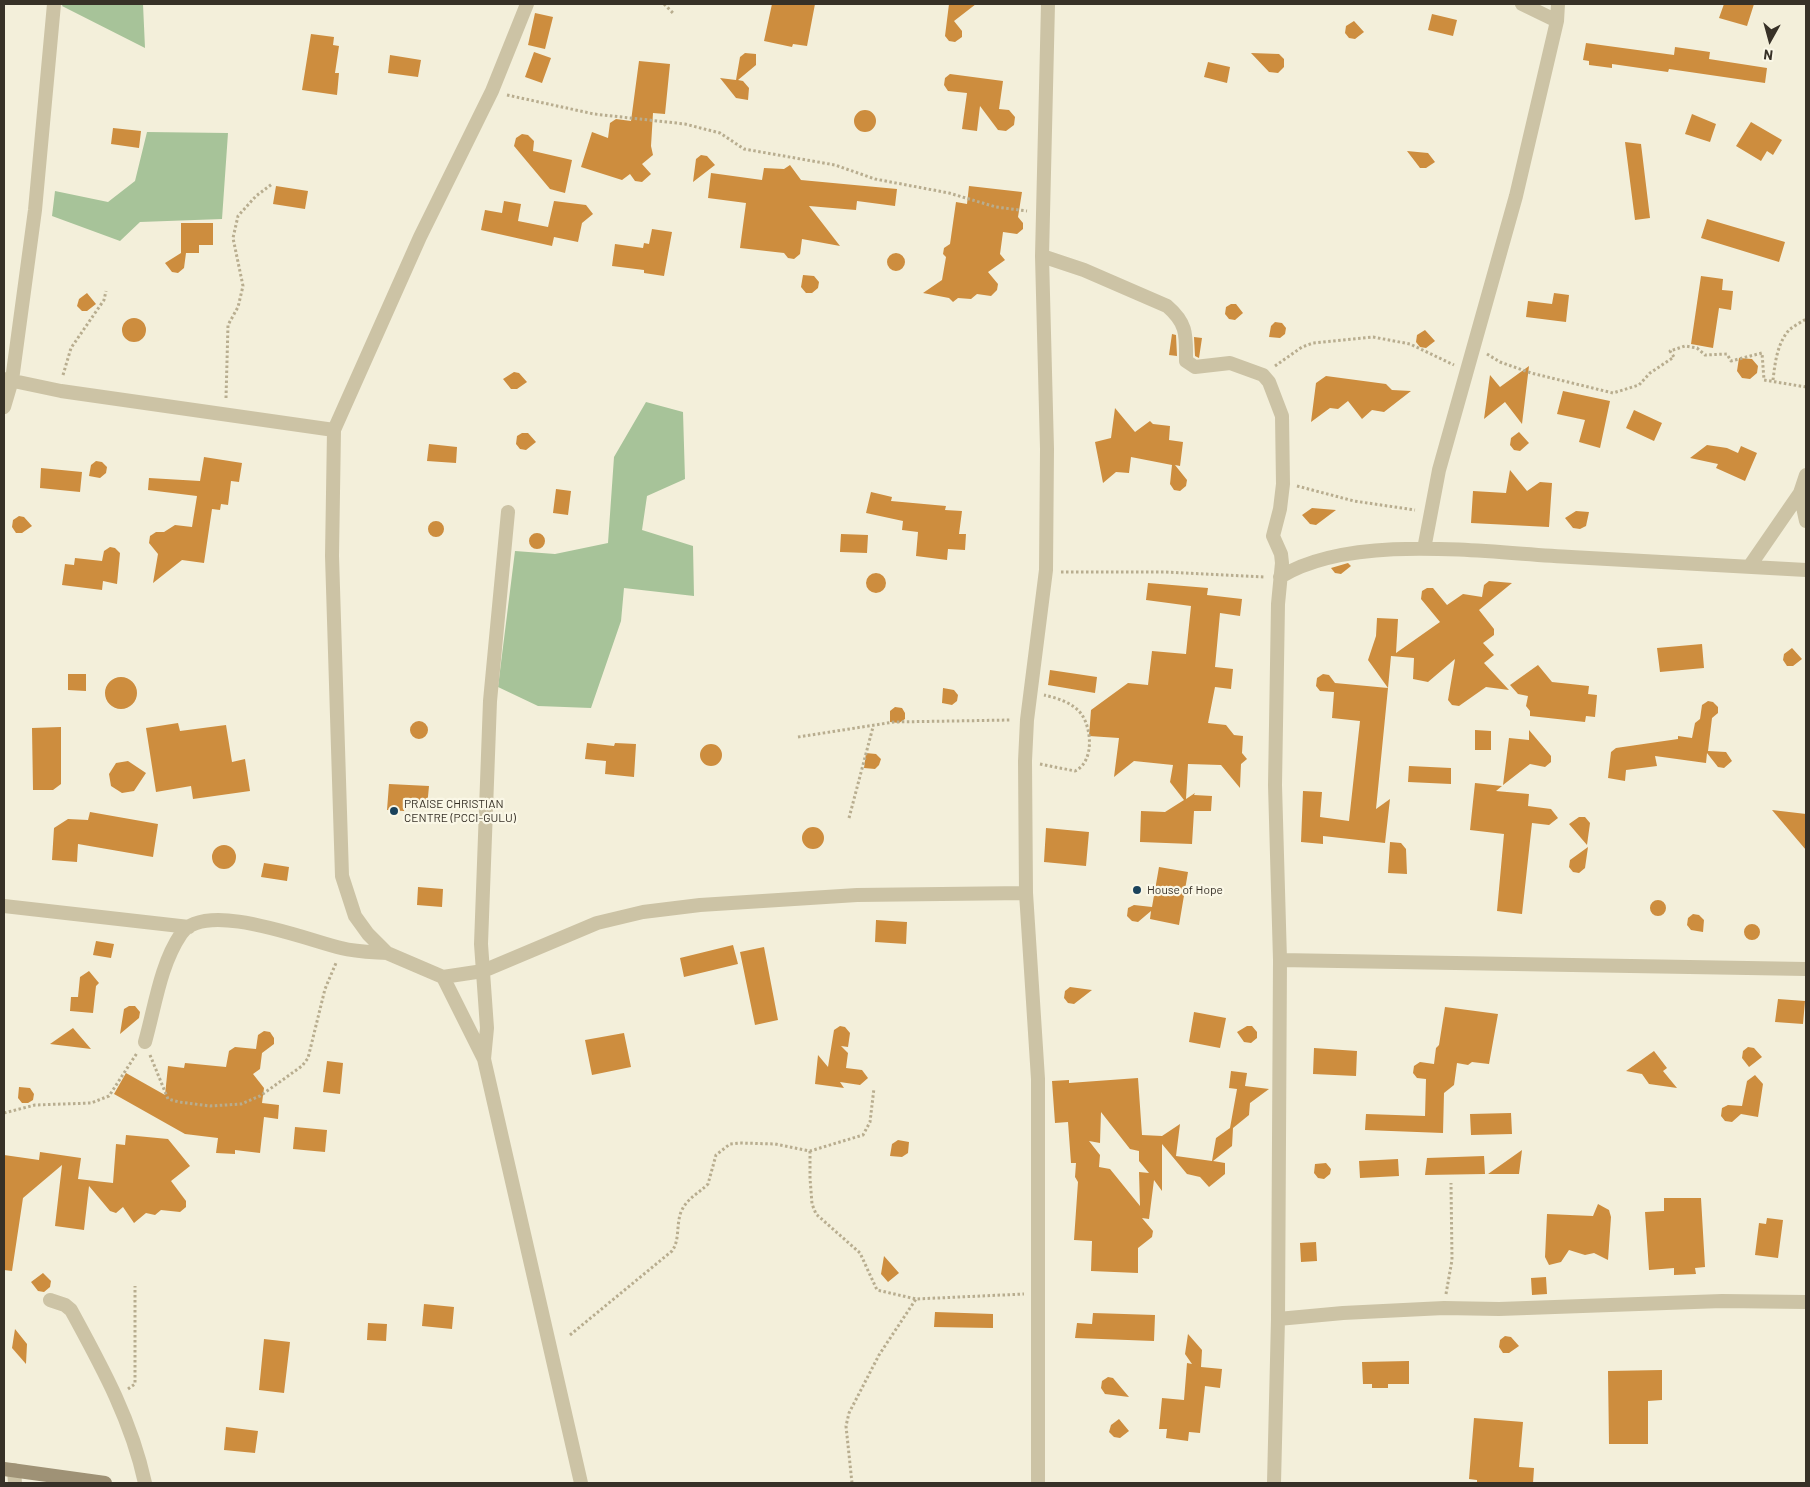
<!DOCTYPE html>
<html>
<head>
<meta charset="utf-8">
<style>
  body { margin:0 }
  #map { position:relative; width:1810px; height:1487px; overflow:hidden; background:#f3efda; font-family:Barlow,sans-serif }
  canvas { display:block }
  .frame { position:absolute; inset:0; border:5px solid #373127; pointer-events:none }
  .north { position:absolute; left:1745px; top:15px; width:50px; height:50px; -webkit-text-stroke:4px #faf7e6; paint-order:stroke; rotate:187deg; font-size:14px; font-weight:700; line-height:20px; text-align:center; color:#373127 }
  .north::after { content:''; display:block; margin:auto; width:18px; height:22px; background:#373127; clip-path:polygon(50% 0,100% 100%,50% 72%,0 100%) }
</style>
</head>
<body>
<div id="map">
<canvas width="1810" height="1487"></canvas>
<div class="frame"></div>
<div class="north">N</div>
</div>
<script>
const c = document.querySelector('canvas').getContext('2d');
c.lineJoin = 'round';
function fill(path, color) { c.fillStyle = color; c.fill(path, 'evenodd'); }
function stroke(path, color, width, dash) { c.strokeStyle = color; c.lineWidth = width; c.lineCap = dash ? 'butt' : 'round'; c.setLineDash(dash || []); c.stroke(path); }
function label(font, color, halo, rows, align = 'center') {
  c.font = font + ' Barlow,sans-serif'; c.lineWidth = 4.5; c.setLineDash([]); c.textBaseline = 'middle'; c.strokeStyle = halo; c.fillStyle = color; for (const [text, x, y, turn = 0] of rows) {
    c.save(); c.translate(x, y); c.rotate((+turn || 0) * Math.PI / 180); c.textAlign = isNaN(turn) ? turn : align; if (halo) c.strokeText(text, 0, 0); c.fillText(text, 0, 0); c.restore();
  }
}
fill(new Path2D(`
  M63,4h80l2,44 -83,-42z
  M147,132l81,1 -6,86 -82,3 -20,19 -68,-25 3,-25 53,11 27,-21z
  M646,402l37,10 2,67 -38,17 -5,34 51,16 1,50 -70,-8 -3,33 -30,87 -53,-2 -40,-19 17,-136 40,3 53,-11 6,-86z`), '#a7c399');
fill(new Path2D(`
  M772,4h43l-8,42 -14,-2 -1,3 -28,-6z
  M949,4h27l-22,17 8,10v6l-7,5 -6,-1 -4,-5z
  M1724,4h30l-7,22 -28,-8z
  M535,13l18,4 -8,32 -17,-4z
  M1432,14l25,6 -4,16 -25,-6z
  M1354,21l10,11 -9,7 -6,-1 -4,-5 1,-7z
  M311,34l23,3 -1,8 6,1 -4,27h4l-2,22 -35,-5z
  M1586,43l88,12 1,-8 35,5 -1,7 58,9 -2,15 -96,-14 -1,3 -56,-8v4l-23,-3v-4l-6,-1z
  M534,52l17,6 -9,25 -17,-6z
  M745,53l11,1v11l-18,15 5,1 6,7 -1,12 -12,-2 -16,-20 16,2 4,-23z
  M1251,53l28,1 5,5v8l-6,6 -9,-1z
  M390,55l31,5 -3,17 -30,-4z
  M639,61l31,3 -5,50 -12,-1 -2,33 2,9 -11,9 9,10 -9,8 -7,-1 -5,-7 -8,6 -41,-13 11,-35 16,6 2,-15 6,-4 15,2z
  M1208,62l22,5 -3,16 -23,-6z
  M950,74l53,7 -4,28 10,1 6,7 -1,8 -8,6 -8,-1 -18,-24 -3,25 -15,-2 5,-36 -19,-2 -4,-6 1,-7z
  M854 121a11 11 0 1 1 22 0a11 11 0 1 1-22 0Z
  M1692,114l24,10 -6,18 -25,-8z
  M1751,122l31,18 -9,15 -6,-4 -6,10 -25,-15z
  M113,128l28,3 -2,17 -28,-4z
  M522,134l6,1 6,6 -1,10 39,9 -7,33 -15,-4 -36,-43 2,-8z
  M1625,142l16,2 9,74 -15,2z
  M1407,151l21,2 7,9 -9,6h-6z
  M701,155l6,1 8,9 -22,17 3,-23z
  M790,165l11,15 96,9 -2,17 -38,-5 -1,9 -47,-4 31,40 -38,-7 -2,15 -6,5 -6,-1 -4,-5 -44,-5 6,-45 -38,-5 3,-25 51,7 2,-12 20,1z
  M276,186l32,5 -3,18 -32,-5z
  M969,186l53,6 -4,25 5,6v6l-6,5 -14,-2 -3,22 5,6 -17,12 10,12 -1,6 -6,6 -14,-2 -6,5 -13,-1 -5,4 -4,-4 -26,-5 19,-13 4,-23 -3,-3 1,-6 6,-4 6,-42 11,2z
  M504,201l17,3 -3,17 30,6 6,-26 32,4 7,9 -11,9 -4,19 -24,-5 -2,9 -71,-16 4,-20 17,3z
  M1707,219l78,23 -6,20 -78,-24z
  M181,223h32v22h-14v8h-13l-2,15 -6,5 -6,-1 -7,-9 16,-10z
  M652,229l20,3 -8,44 -20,-3v-3l-32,-4 3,-22 28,4 1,-5 5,1z
  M887 262a9 9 0 1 1 18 0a9 9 0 1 1-18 0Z
  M803,275l11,1 5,6 -1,6 -6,5h-6l-5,-6z
  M1701,276l22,3 -1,11 11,1 -2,19 -12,-2 -6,40 -22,-4z
  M87,293l9,11 -9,7h-5l-5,-5 2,-7z
  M1554,293l15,2 -3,27 -40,-5 2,-16 24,3z
  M1231,304h5l7,9 -8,7 -6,-1 -4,-5 1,-7z
  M122 330a12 12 0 1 1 24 0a12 12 0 1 1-24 0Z
  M1275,322l7,1 4,5 -1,6 -5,4 -11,-1 2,-11z
  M1425,330l10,11 -9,7 -6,-1 -4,-5 1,-7z
  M1172,334l4,1 1,21 -8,-1z
  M1194,337l8,1 -3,20 -4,-2z
  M1739,358l13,1 6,7 -1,7 -7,6 -8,-1 -5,-7z
  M1529,366l-7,58 -17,-22 -21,17 6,-44 10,12z
  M514,372l5,1 8,9 -10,7h-6l-8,-10z
  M1326,376l60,8 6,6 19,1 -27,21 -12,-2 -10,9 -14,-18 -10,8 -8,-1 -19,14 5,-39z
  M1563,391l47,10 -10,47 -21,-6 6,-22 -28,-6z
  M1115,408l20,24 15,-11 3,3 17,2 -1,14 14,2 -3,24 -5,-1 12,15 -1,6 -6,5 -6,-1 -4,-6 2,-19 -41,-8 -2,16 -13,-1 -13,11 -8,-41 16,-4z
  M1634,410l28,13 -8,18 -28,-13z
  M1519,432l10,11 -9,8 -6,-1 -4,-5 1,-7z
  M522,433h6l8,9 -10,8 -6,-1 -4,-5 1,-8z
  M429,444l28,3 -1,16 -29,-2z
  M1707,445l20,3 11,5 3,-7 16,7 -12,28 -29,-13 2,-4 -28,-6z
  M204,457l38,6 -3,19 -8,-1 -3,24 -7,-1 -1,6 -8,-1 -8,54 -22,-3 -29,23 5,-29 -9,-11 1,-7 6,-4h8l11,-7 17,2 5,-31 -49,-6 1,-12 51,3z
  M96,461l6,1 5,5 -1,6 -6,5 -11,-2 2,-11z
  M41,468l41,4 -2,20 -40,-4z
  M1510,470l17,21 13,-9 12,1 -3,44 -78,-4 2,-32 33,2z
  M556,489l15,2 -3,24 -15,-2z
  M871,492l21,5 -1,4 55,5 -1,4 17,1 -3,23h7l-1,16 -17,-1 -1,11 -31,-4 2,-24 -16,-2 1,-9 -37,-8z
  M1312,508l24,2 -20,15 -6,-1 -8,-9z
  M1576,511l13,1 -3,14 -6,3 -7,-1 -8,-10z
  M19,516l5,1 8,9 -10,7h-6l-4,-6 1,-7z
  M428 529a8 8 0 1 1 16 0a8 8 0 1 1-16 0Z
  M529 541a8 8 0 1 1 16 0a8 8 0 1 1-16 0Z
  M841,534l27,1 -1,18 -27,-1z
  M110,547l5,1 5,5 -3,31 -14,-3 -1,9 -40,-5 3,-21 9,1 1,-7 27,3 2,-10z
  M1348,563l3,3 -10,8 -6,-1 -4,-5z
  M866 583a10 10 0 1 1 20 0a10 10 0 1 1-20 0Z
  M1489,581l23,2 -33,27 15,19v6l-11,8 11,12 -10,8 25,27 -23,-3 -27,19 -7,-1 -4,-5 7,-41 -27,23 -15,-3 1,-21 -23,-2 -3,32 -20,-28 8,-24 1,-18 21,1 -2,34 44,-31 -19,-23 1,-8 5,-3h6l14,17 16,-11 19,3 2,-12z
  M1148,583l60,5 -1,7 35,4 -2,17 -20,-3 -5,54 18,2 -2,20 -16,-2 -7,36 18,2 8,10 9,1 -1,17 5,6 -6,5 -1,24 -19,-23 -33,-1 -2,35 9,-6 -1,2 18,1 -1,15h-17l-2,33 -52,-2 1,-31 24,1 19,-12 -14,-18 3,-17 -39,-4 -20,16 5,-39 -30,-2 2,-26 37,-27 20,2 4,-34 34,3 5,-48 -45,-6z
  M1702,644l2,24 -44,4 -3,-24z
  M1792,648l10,11 -9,7h-6l-4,-6 1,-6z
  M1538,665l14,17 37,4 -1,8 9,1 -2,22 -9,-1 -1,6 -55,-6v-5l-4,-5 2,-10 -10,-2 -8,-9z
  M1050,670l47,7 -2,16 -47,-8z
  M68,674h18v17l-18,-1z
  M1323,674l6,1 6,8 53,5 -12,121 14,-10 -5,44 -62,-7v8l-22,-2 2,-51 19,1 -2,25 29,4 11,-100 -28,-3 2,-26 -14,-1 -4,-5 1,-8z
  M105 693a16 16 0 1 1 32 0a16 16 0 1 1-32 0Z
  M943,688l11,2 4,5 -1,6 -5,4 -10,-2z
  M1708,701l5,1 5,5v6l-6,5 -4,33 18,1 6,9 -8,7 -6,-1 -11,-14 -1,10 -51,-7 2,10 -31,4 -1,11 -17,-3 3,-26 5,-4 62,-9v-3l14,2 3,-15 5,-4 2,-14z
  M895,707l7,1 3,5v6l-6,4 -9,-1v-11z
  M410 730a9 9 0 1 1 18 0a9 9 0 1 1-18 0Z
  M178,723l2,8 46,-6 6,37 13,-3 5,32 -57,8 -2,-13 -35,6 -10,-64z
  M61,727v57l-8,6h-20l-1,-62z
  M1475,730l16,1v19h-16z
  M1529,730l22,26v6l-6,5 -15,-3 -27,21 6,-47 20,2z
  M587,743l27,3 1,-3 21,1 -2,33 -29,-3 1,-13 -21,-2z
  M700 755a11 11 0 1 1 22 0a11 11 0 1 1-22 0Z
  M866,753l10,1 5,5 -2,6 -4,4 -11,-1z
  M128,761l18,12 -12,18 -12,2 -11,-7 -2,-12 7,-11z
  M1409,766l42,2v16l-43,-2z
  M1475,783l27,3 -6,5 33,3 -1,12 23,3 7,9 -9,7 -17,-2 -10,91 -25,-3 7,-77 -34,-4z
  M389,784l40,2 -2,21 -22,-2 -1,6 -17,-1z
  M1772,810l34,4v36z
  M90,812l68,12 -5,33 -75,-13 -1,18 -25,-2 2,-32 14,-9 20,1z
  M1579,817h6l5,6 -3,22 -18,-21z
  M802 838a11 11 0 1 1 22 0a11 11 0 1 1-22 0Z
  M1046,828l43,4 -3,34 -42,-4z
  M1390,842l11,1 5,6 1,25 -19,-1z
  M212 857a12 12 0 1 1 24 0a12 12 0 1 1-24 0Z
  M1588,847l-3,21 -6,5 -6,-1 -4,-5 1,-7z
  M264,863l25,4 -2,14 -26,-4z
  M1159,867l29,5 -9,53 -29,-6 1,-8 -13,11 -6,-1 -5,-5 1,-8 6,-3 18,2z
  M418,887l25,2 -1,18 -25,-2z
  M1650 908a8 8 0 1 1 16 0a8 8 0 1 1-16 0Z
  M1693,914l6,1 5,5 -1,12 -12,-2 -4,-5 1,-7z
  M876,920l31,2 -1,22 -31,-2z
  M1744 932a8 8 0 1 1 16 0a8 8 0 1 1-16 0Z
  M96,941l18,3 -3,14 -18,-3z
  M733,945l5,19 -54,13 -4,-19z
  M764,947l14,73 -23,5 -15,-73z
  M89,971l10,12 -3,3 -3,27 -23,-2 1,-14h7l2,-20z
  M1070,987l22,3 -18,14 -6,-1 -4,-5 1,-7z
  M1778,999l27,2 -2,23 -28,-2z
  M129,1006h6l5,6 -1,6 -19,16 4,-25z
  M1445,1007l53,7 -9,50 -17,-2 -4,3 -11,-2 -3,22 -10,8 -1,40 -78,-3 1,-16 59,2 1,-37 -9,-1 -4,-5 1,-7 6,-4 14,2 2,-16 3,-3z
  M1194,1012l32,6 -6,30 -31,-6z
  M840,1026l5,1 5,6 -2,14 -7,-1 7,7 -2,15 16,2 6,8 -8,7 -20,-3 4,6 -29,-4 3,-29 10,12 6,-37z
  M1247,1026h5l5,6v6l-6,5 -7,-1 -7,-10z
  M73,1028l18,21 -41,-5z
  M264,1031l6,1 4,6v6l-12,9 -2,16 -7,5 11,14 -2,15 17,2 -1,14 -14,-2 -4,36 -25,-3v4l-19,-1 2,-15 -33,-4 -71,-40 12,-21 39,22 3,-29 16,2 1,-5 41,4 3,-16 6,-4 21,2 2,-14z
  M624,1033l7,34 -39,8 -7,-35z
  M1748,1047l6,1 8,9 -13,10 -7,-9 1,-7z
  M1314,1048l43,3 -1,25 -43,-2z
  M1654,1051l13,17 -4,3 14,17 -28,-4 -7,-10 -16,-3z
  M327,1061l16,2 -3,31 -17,-2z
  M1231,1071l16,2 -2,13 24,3 -19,14 -1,12 -16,13 -1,18 -19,15 12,2v11l-16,13 -9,-10 -13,-3 -25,-30v47l-8,-11 -5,39 -7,-1 11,13 -1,6 -14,11v25l-47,-2 1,-30 -18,-1 4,-58 -3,-5 1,-14h-5l-3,-41 -13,1 -3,-42 17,-1v3l69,-5 4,57 20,1 18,-12 -4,32 36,5 4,-23 14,-10 7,-39 -8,-1zM1101,1112l29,37 9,2v10l10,12 -10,-1 1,34 -30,-37 -11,-2 1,-12 -11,-14 11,2z
  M1755,1075l8,9 -5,33 -17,-3 -9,8 -7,-1 -4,-5 1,-8 6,-3 14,1 5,-25z
  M19,1087l11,1 4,6 -1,6 -5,3h-6l-4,-5z
  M1511,1113l1,21 -41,1 -1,-21z
  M295,1127l32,3 -2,22 -32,-3z
  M126,1135l42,4 22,27 -19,15 15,20v6l-6,5 -19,-2 -6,5 -9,-2 -12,10 -11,-16 -7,6 -6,-2 -21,-25 -5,44 -29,-4 7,-61 -39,33 -11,73 -8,-1v-115l35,5 1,-8 41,6 -3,21 35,4 3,-39 9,1z
  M898,1140l11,2 -1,11 -6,4 -12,-1 2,-12z
  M1522,1150l-3,24h-31z
  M1484,1156l1,18 -60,1 2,-17z
  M1398,1159l1,17 -39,2 -1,-17z
  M1326,1163l5,6 -1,5 -6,5 -6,-1 -4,-5 1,-9z
  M1664,1198h37l4,69 -10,1 1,6 -22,1v-7l-25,2 -4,-58 19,-1z
  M1598,1204l11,6 2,7 -3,43 -14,-7 -9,2 -16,-5 -8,12 -12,3 -4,-8 2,-43 46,2z
  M1767,1218l16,2 -5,38 -23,-3 4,-32 7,1z
  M1316,1242l1,19 -16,1 -1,-19z
  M884,1256l15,17 -11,9 -7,-8z
  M43,1273l8,8 -1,6 -6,5 -6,-1 -7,-9z
  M1546,1277l1,17 -15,1 -1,-17z
  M424,1304l30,3 -2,22 -30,-3z
  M935,1312l58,2v14l-59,-1z
  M1093,1313l62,2 -1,26 -79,-3 2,-15 15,1z
  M368,1323l19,1 -1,17 -19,-1z
  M15,1329l12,15 -1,20 -14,-16z
  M1188,1334l14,16 -1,17 21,2 -2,19 -15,-2 -5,47 -11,-1 -1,9 -22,-3 1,-9h-8l3,-31 22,2 3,-37 5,1 -7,-10z
  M1505,1336l6,1 8,9 -10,7h-6l-4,-6 1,-7z
  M264,1339l26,3 -6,51 -25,-3z
  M1409,1361v23h-21v4h-16v-4h-9l-1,-22z
  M1662,1370v30l-14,1v43h-39l-1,-73z
  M1108,1377l5,1 16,19 -24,-3 -4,-6 1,-7z
  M1474,1418l49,4 -4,45 15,1 -1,15h-56v-3l-8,-1z
  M1119,1419l10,12 -9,7 -6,-1 -5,-5 2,-7z
  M226,1427l32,4 -3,22 -31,-3z`), '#cd8d3e');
stroke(new Path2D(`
  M664,4l10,10
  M507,95l87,19 91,10 35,9 24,16 91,16 40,14 74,14 47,14 31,4
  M1487,354l13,8 31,11 82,20 26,-8 11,-12 24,-16 -4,-6 15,-5 12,2 8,7 22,-1 4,7 31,-8 2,27 42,7
  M1275,366l27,-19 11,-4 60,-6 37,7 44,21
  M63,375l8,-27 33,-48 2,-9
  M1773,380c2,-17 4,-36 16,-50 5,-4 12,-8 17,-11
  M226,398l2,-73 10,-18 5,-21 -10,-48 5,-22 18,-20 16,-12
  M1297,486l57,15 61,9
  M1061,572h103l101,5
  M798,737l96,-15 117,-2
  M1040,764l35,7c19,-9 17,-41 7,-56 -8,-12 -25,-17 -38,-20
  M849,818l24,-91
  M150,1055l18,44 11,3 31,4 31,-2 19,-8 42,-30 6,-8 17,-69 11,-26
  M4,1113l31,-8 56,-2 18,-7 28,-43
  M810,1151v27l2,26 4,10 44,39 17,37 39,9 108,-5
  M1446,1294l6,-34 -1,-77
  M570,1335l102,-84c8,-11 4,-26 9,-39 6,-14 17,-18 27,-28l8,-29 14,-11 10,-1 35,1 35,7 53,-16 7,-13 4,-34
  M128,1389l7,-5v-98
  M852,1483l-6,-57 3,-13 30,-58 37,-56`), '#b8ad8f', 3, [2.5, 2.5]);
stroke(new Path2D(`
  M527,4l-35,87 -72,146 -86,193 -2,126 10,320 13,40 13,18 19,19 56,24 41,82 97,424
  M1557,21l1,-17
  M1042,256l42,14 83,36c21,18 19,30 19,55l9,6 35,-4 33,12 6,7 13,34 1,68 -3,25 -7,27 8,18 1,9 -4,41 -3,181 5,175
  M4,379l57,12 273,39
  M4,407l8,-27 23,-170 19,-206
  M1800,493l6,28
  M1424,549l15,-79 77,-274 41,-175 -35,-17
  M1749,567l51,-74 6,-18
  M1280,577c73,-45 207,-24 291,-20 79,5 157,9 235,13
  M4,906l185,21
  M443,977l40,-6 114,-48 46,-11 57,-7 157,-10 169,-2
  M145,1042c10,-35 15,-77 36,-108 24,-35 126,6 160,14 15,4 31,4 46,5
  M484,1059l3,-31 -6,-84 9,-243 18,-189
  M50,1300l15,5 6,5c31,57 60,109 74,173
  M1278,1319l65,-6 101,-5 55,1 223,-8 84,1
  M14,1470l1,13
  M1038,1483v-404l-12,-186 -1,-132 2,-41 19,-150 1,-121 -5,-193 6,-252
  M1274,1483l4,-164 2,-359 526,9`), '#ccc3a5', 14);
stroke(new Path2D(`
  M4,1469l101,14`), '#9f9276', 14);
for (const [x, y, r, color] of [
  [394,811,5,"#1a425b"],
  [1137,890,5,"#1a425b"]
]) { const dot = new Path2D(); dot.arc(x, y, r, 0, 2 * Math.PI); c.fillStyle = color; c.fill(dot); stroke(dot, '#faf7e6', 2); }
label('12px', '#373127', '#faf7e6', [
  ["PRAISE CHRISTIAN",404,804],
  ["CENTRE (PCCI-GULU)",404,818],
  ["House of Hope",1147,890]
], 'left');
</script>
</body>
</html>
